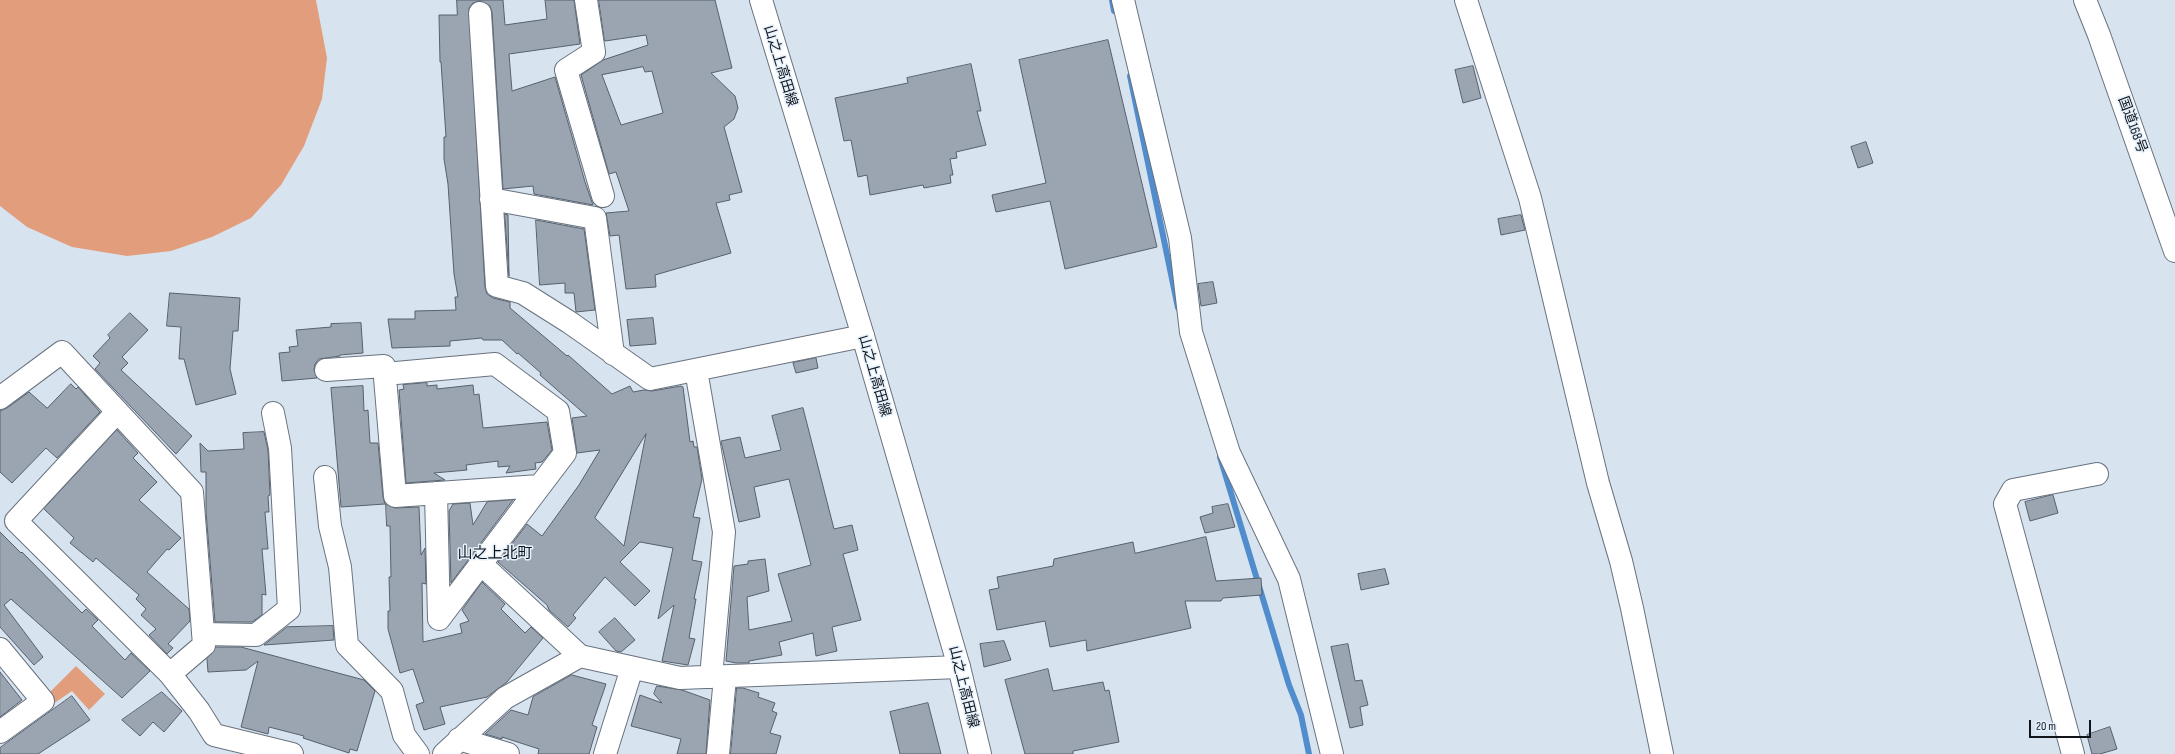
<!DOCTYPE html>
<html>
<head>
<meta charset="utf-8">
<style>
  body { margin:0 }
  #map { position:relative; width:2175px; height:754px; overflow:hidden; background:#d8e3f0; font-family:"Sofia Sans Condensed",sans-serif }
  canvas { display:block }
  .scale { position:absolute; left:2029px; top:720px; width:62px; height:18px; box-sizing:border-box; border:2px solid #101418; border-top:0; padding-left:5px; font-size:12px; line-height:14px; white-space:nowrap; color:#101418; -webkit-text-stroke:3px #e5f0fd; paint-order:stroke }
</style>
</head>
<body>
<div id="map">
<canvas width="2175" height="754"></canvas>
<div class="scale">20 m</div>
</div>
<script>
const c = document.querySelector('canvas').getContext('2d');
c.lineJoin = 'round';
function fill(path, color) { c.fillStyle = color; c.fill(path, 'evenodd'); }
function stroke(path, color, width, dash) { c.strokeStyle = color; c.lineWidth = width; c.lineCap = dash ? 'butt' : 'round'; c.setLineDash(dash || []); c.stroke(path); }
function label(font, color, halo, rows, align = 'center') {
  c.font = font + ' "Sofia Sans Condensed","Noto Sans JP",sans-serif'; c.lineWidth = 3; c.setLineDash([]); c.textBaseline = 'middle'; c.strokeStyle = halo; c.fillStyle = color; for (const [text, x, y, turn = 0] of rows) {
    c.save(); c.translate(x, y); c.rotate((+turn || 0) * Math.PI / 180); c.textAlign = isNaN(turn) ? turn : align; if (halo) c.strokeText(text, 0, 0); c.fillText(text, 0, 0); c.restore();
  }
}
fill(new Path2D(`
  M0,0h316l11,58 -5,41 -18,47 -23,39 -30,33 -39,19 -41,14 -44,5 -55,-9 -45,-20 -27,-21z
  M76,666l29,28 -16,16 -17,-19 -19,13 -7,-8z`), '#e29e7c');
stroke(new Path2D(`
  M1112,0l2,11
  M1130,76l48,232
  M1220,457l69,228 12,30 8,39`), '#518ccc', 6);
const building = new Path2D(`
  M457,0h46l2,25 42,-6 -2,-19h29l6,44 -71,10 3,37 43,-14 30,105 8,23 -59,-11 -1,-8 -30,3 -11,-177 -2,-6 -10,-5 -7,2 -4,5 16,279 2,7 6,4 17,4v6l57,48 1,-1 44,39 18,-8 3,6 11,-2 8,1 29,-5 2,1 7,55 3,-1 1,6h3l5,32 -9,38 7,1 -8,42 10,2 -8,37h2l-7,39 6,1 -7,26 -26,-4 12,-56 -16,14 15,-71 -33,-6 -20,20 30,29 -15,15 -30,-29 -32,38 3,3 -8,9 -19,-17 -2,-5 -49,-43 29,-38 15,12 37,-51 21,-35 -23,3 -5,-35 15,-2 -47,-41 1,-2 -23,-20 -1,1 -15,-14h-19l-1,-2 -32,3v5l-58,2 -4,-29h27v-8l41,-1 -1,-13h3l-4,-23 -6,-90 -4,-25v-22h2l-5,-75h-1l-1,-47h18zM646,434l-22,112 -29,-28z
  M599,0h116l17,68 -21,5 24,23 3,12 -4,11 -10,8 18,65 -13,3 1,5 -14,3 15,50 -76,22 1,12 -30,2 -7,-54 -9,1 -4,-23 23,-2 -13,-39 -7,2 -28,-99 22,-15 45,-15 -2,-10 -41,6zM643,67l2,5 7,-1 11,42 -42,12 -19,-50z
  M1108,40l49,207 -92,22 -15,-68 -54,11 -4,-17 54,-12 -27,-123z
  M971,64l10,47h-4l9,34 -30,7 1,6 -7,1 3,16h-3l1,8 -27,5 -1,-3 -53,10 -3,-20 -9,2 -7,-37 -7,1 -9,-43 73,-15 -1,-5z
  M1473,66l8,32 -18,5 -8,-33z
  M1866,142l7,21 -15,5 -7,-21z
  M505,214l3,1 1,61z
  M1521,215l4,15 -24,5 -3,-16z
  M536,220l48,9 11,81 -19,2 -2,-19h-9v-10l-25,2z
  M1213,282l4,21 -16,3 -3,-22z
  M170,293l70,5 -2,33h-5l-3,38 6,25 -40,11 -12,-46h-5l2,-32 -14,-1z
  M130,313l18,17 -26,27 6,6 -7,7 71,66 -16,18 -81,-85 5,-6 -7,-7 17,-18 -2,-3z
  M653,318l3,26 -26,2 -3,-26z
  M361,323l2,30 -23,2v1l-21,3 -4,5 -1,6 3,8 -35,3 -3,-28 11,-1 -1,-5 9,-1 -2,-16 35,-3v-3z
  M816,358l2,10 -22,5 -3,-10z
  M427,383v3l10,-1v4l36,-4 1,10 5,-1 4,34 64,-6 5,28 -10,12 -7,1 1,6 -30,4 4,-7 -12,1v-6l-32,4 1,5 -33,3 11,7 -39,3 -7,-93 5,-1 -1,-4z
  M71,384l5,5 2,-2 22,25 -43,46 -11,-10 -34,35 -12,-11v-61l7,-3 22,-16 18,16z
  M363,386l1,25 4,-1 2,33h8l5,54 2,7 -44,3 -10,-119z
  M803,408l31,121 18,-4 6,25 -15,4 18,66 -29,7 5,24 -21,5 -3,-23 -34,9 3,13 -33,6v2h-13l-10,-2 8,-95 14,-2v-3l17,-2 4,32 -22,6 2,33 43,-9 -14,-47 33,-9 -22,-86 -35,8 6,30 -21,5 -18,-81 19,-4 5,21 36,-8 -9,-34z
  M117,430l21,23 -5,5 24,24 -18,18 42,38 -12,12 -2,-1 -20,23 42,37 1,12 -22,23 5,4 -6,6 -18,-19 7,-6 -15,-14 5,-6 -10,-10 3,-4 -43,-37 -3,4 -23,-19 4,-5 -30,-29z
  M264,432l4,18 2,45 -2,1 1,16h-4l3,37h-6l4,46 -4,-1v21l-10,7h-37l-9,-110v-40h-5l-1,-29 8,8 36,-2 -1,-16z
  M2053,495l5,18 -28,8 -5,-19z
  M513,500l-62,83 -2,-72 4,-7 17,-1 3,22 14,-23z
  M386,504l9,4 24,-1 2,48 4,-7 1,36 -4,-1 1,59 39,-9 -2,-9 9,-3 -7,-11 20,-28 23,22 -4,5 24,24 6,-6 12,11 -36,44 -20,15 -47,10 5,17 -21,6 -8,-25 8,-3 -11,-33 -13,4 -12,-44v-18h2l-1,-34h2l-1,-51h-3z
  M1228,504l7,23 -30,6 -5,-16 13,-4 -1,-6z
  M0,532l21,21 1,-1 60,61 4,-4 12,11 -6,6 33,34 6,-7 19,18 -28,27 -111,-99 -7,6 39,52 -9,8 -34,-38z
  M1206,537l10,44 45,-3 1,17 -39,3 -2,3h-36l6,27 -104,23 -1,-11 -36,7 -5,-26 -48,9 -8,-40 10,-2 -2,-11 56,-11 1,-7 79,-17 2,11z
  M1385,569l4,15 -28,6 -3,-16z
  M615,618l20,22 -14,12 -5,-1 -17,-19z
  M333,626l1,14 -70,5 23,-18z
  M1004,641l7,19 -27,7 -4,-23z
  M1348,644l7,37 7,-1 6,25 -8,2 3,18 -13,3 -19,-81z
  M216,647h25l123,33 11,11 -18,60 -7,-2 -1,4 -46,-15 1,-2 -35,-9 -1,7 -27,-7 17,-66 -12,9 -38,2 -1,-13z
  M1048,669l5,22 50,-9 2,9 4,-1 10,52 -46,9v3h-48l-20,-74z
  M0,672l22,28 -22,17z
  M572,675l34,9 -14,41 5,2 -8,27h-51l1,-5 -37,-12v2l-17,-5 26,-24 17,5 5,-18z
  M657,686l25,4 28,10 -4,54h-29l4,-15 -50,-13 9,-31 22,8 -8,-9z
  M737,688h6l16,5 -1,4 17,6 -3,8 5,2 -7,20 11,3 -5,18h-45z
  M162,692l20,19 -18,21 -11,-10 -13,14 -18,-16z
  M72,696l18,24 -52,34h-38v-6z
  M928,703l13,51h-41l-10,-42z
  M2110,727l7,22 -17,5h-8l-5,-19z`);
fill(building, '#9ba5b2');
stroke(building, '#57616c', 1);
const minor = new Path2D(`
  M586,0l8,52 -28,18 37,126
  M1123,0l57,238 11,94 38,121 60,126 43,175
  M1466,0l64,198 68,285 23,78 11,47 30,146
  M480,13l17,273 26,7 46,29 81,57 213,-43
  M491,199l104,19 18,136
  M326,370l58,-4 11,130 144,-10
  M696,370l28,162 -13,145
  M385,374l110,-10 63,47 7,42 -126,166 -3,-126
  M0,398l62,-46 130,140 12,153 -34,29
  M117,412l-101,109 154,153 29,37 15,24 78,19
  M325,477l5,49 10,41 7,78 45,46 12,44 14,19
  M481,564l99,92
  M203,634l53,1 33,-26 -9,-161 -7,-35
  M0,649l43,52 -43,31
  M459,739l49,15
  M444,754l61,-56 75,-42 100,22 279,-11
  M605,754l27,-86
  M718,754l7,-77
  M2073,754l-68,-250 8,-14 84,-16`);
const tertiary = new Path2D(`
  M761,0l102,336 96,331 21,87`);
const trunk = new Path2D(`
  M2085,0l14,35 76,216`);
stroke(minor, '#69737f', 24);
stroke(tertiary, '#69737f', 24);
stroke(trunk, '#69737f', 24);
stroke(minor, '#fff', 22);
stroke(tertiary, '#fff', 22);
stroke(trunk, '#fff', 22);
label('14px', '#101418', '#e5f0fd', [
  ["山之上高田線",780,66,73],
  ["国道168号",2132,125,70],
  ["山之上高田線",874,376,74],
  ["山之上高田線",963,687,76]
]);
label('15px', '#101418', '#e5f0fd', [
  ["山之上北町",495,554]
]);
</script>
</body>
</html>
